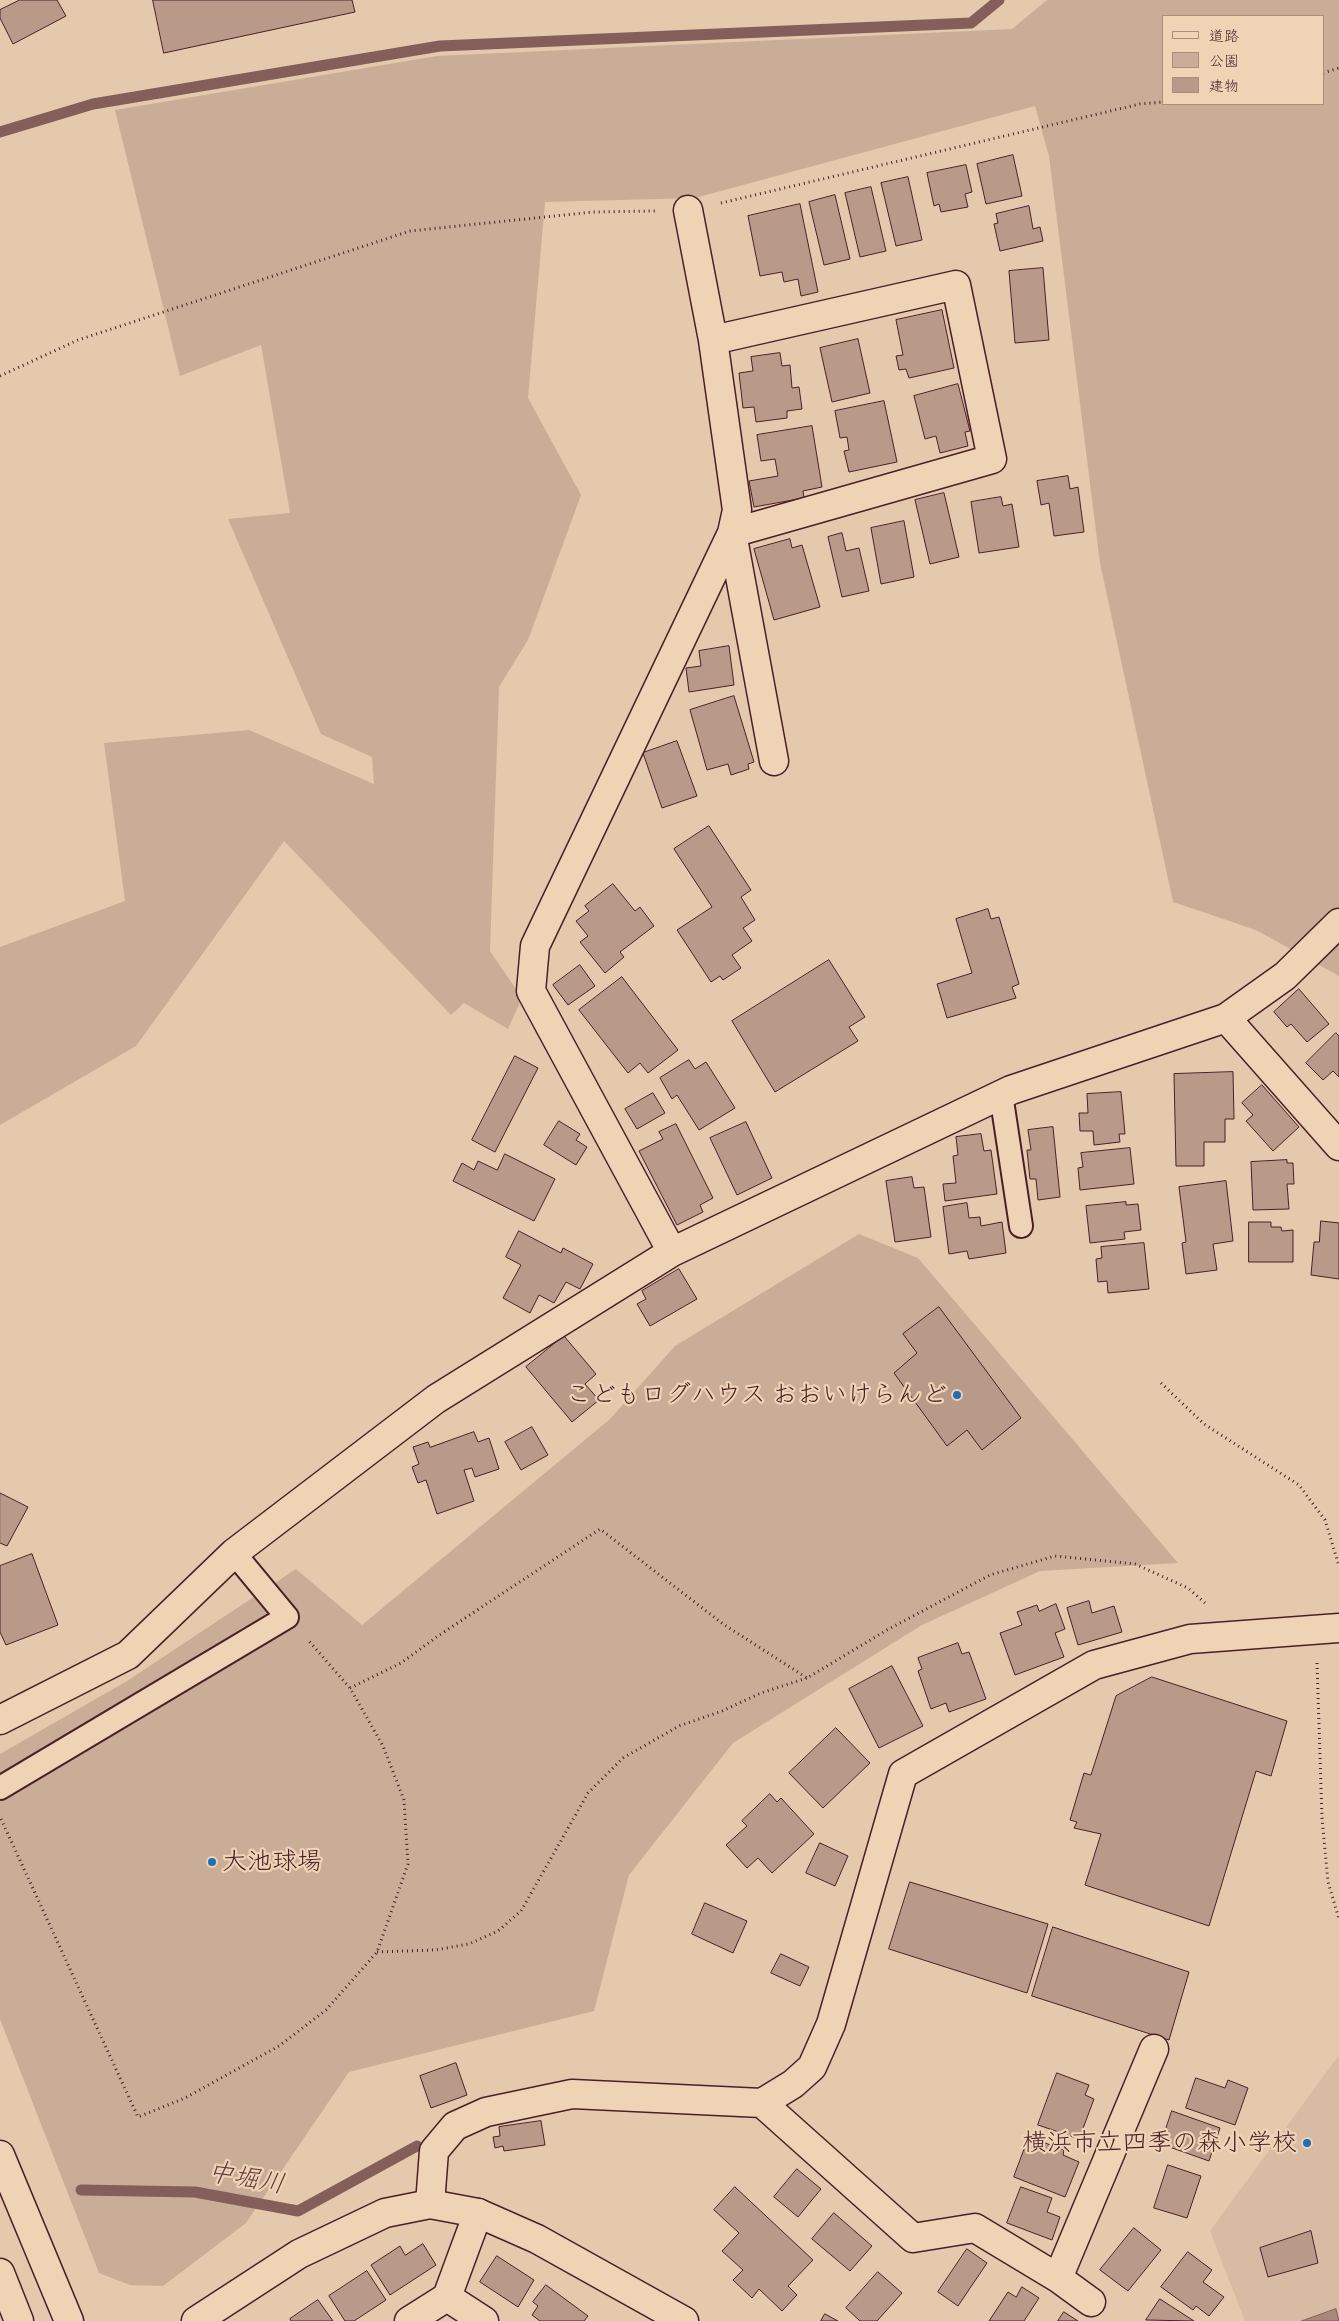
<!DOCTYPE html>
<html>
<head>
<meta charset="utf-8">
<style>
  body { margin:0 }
  #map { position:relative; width:1339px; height:2321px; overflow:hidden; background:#e4c9ad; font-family:Caveat,"Klee One",sans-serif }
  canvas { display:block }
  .legend { position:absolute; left:1162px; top:15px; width:162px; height:90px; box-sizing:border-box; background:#eed4b5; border:1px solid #ac8c7e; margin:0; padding:6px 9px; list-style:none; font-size:15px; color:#4a1f2b }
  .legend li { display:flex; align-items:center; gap:10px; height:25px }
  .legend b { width:25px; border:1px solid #ac8c7e }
</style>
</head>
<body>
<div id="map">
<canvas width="1339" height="2321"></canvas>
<ul class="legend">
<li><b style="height:6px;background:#eed4b5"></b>道路</li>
<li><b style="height:14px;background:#caad97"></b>公園</li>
<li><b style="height:14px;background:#b99a88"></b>建物</li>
</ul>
</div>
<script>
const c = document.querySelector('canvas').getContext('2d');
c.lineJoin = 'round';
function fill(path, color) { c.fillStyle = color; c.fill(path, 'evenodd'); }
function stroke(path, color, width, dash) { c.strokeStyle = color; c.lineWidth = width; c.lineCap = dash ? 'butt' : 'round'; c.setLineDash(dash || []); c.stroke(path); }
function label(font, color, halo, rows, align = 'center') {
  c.font = font + ' Caveat,"Klee One",sans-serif'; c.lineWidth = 4.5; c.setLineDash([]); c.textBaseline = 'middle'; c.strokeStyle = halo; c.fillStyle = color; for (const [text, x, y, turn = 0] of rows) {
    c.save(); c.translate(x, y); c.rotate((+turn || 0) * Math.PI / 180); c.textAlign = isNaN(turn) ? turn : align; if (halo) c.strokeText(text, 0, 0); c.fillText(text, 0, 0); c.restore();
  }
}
fill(new Path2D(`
  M1339,2055v266h-94l-35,-90z`), '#d7bba2');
fill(new Path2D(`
  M1047,0h292v976l-83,-46 -83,-28 -73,-339 -51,-407 -14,-50 -340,92 -150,4 -17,196 53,97 -53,145 -29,47 -9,264 32,47 -14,31 -44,-26 -13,12 -167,-174 -148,205 -136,79v-178l125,-46 -21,-158 145,-13 125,54 -2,-27 -51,-23 -93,-215 62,-6 -29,-168 -81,31 -65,-266 322,-54 575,-27zM1163,16h160v88h-160z
  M859,1234l59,24 260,305 -138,8 -118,54 -189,118 -104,132 -35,136 -245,61 -103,151 -83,63 -33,-1 -31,-12 -99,-254v-265l127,-73 169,-112 66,56 248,-206 65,-73z`), '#caad97');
const water = new Path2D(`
  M1336,2309l3,12h-37z`);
fill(water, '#a9887b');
stroke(water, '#835e5b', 1);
stroke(new Path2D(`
  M0,132l93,-28 347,-58 531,-23 28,-23
  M81,2190l114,2 103,19 119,-65`), '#835e5b', 11);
const building = new Path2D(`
  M20,0h37l9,16 -53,28 -13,-26v-8z
  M153,0h199l3,12 -191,41z
  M1013,155l9,41 -36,8 -9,-40z
  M966,165l6,27 -7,2 3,13 -27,5 -2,-8 -5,2 -7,-33z
  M908,177l14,63 -26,6 -15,-63z
  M871,187l15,64 -26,6 -15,-64z
  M835,195l15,64 -26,6 -15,-63z
  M800,204l18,88 -17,4 -3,-17 -14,3 -2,-10 -22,4 -12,-60z
  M1029,206l4,23 7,-2 3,14 -43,10 -6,-27 4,-1 -2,-9z
  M1043,268l6,72 -34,3 -6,-72z
  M942,310l12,58 -45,10 -3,-9 -7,1 -3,-14 7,-1 -7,-35z
  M858,339l12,54 -38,9 -12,-54z
  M780,353l2,13 8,-1 2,23 7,-1 3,22 -15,2v7l-31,4 -2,-15 -11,1 -4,-35 14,-2 -2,-14z
  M958,384l12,47 -5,1 3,14 -28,7 -4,-17 -11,3 -11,-43z
  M884,401l13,61 -48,10 -5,-21 5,-1 -2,-13 -7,1 -5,-27z
  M812,426l10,61 -19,4 1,7 -50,9 -5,-26 29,-5 -3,-17 -14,2 -4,-26z
  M1068,476l2,13 8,-2 6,45 -30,4 -5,-33 -8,2 -4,-24z
  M944,493l15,64 -29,7 -15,-64z
  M1001,497l2,9 9,-2 7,43 -40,6 -8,-51z
  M904,521l10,56 -33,7 -10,-56z
  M842,533l4,18 13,-3 10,43 -27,6 -14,-60z
  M790,539l2,9 10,-3 18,62 -46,13 -20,-71z
  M729,646l5,39 -45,7 -3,-24 15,-2 -2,-15z
  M734,696l20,66 -6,2 1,5 -18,6 -3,-11 -21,6 -17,-60z
  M677,741l20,55 -35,12 -19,-55z
  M709,826l42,64 -10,7 14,23 -12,8 9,13 -20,14 9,13 -18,12 -3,-4 -9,6 -34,-52 35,-23 -38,-58z
  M613,884l22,27 5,-4 14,19 -34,26 4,5 -19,16 -25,-31 8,-6 -12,-15 13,-10 -4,-5z
  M988,909l3,10 8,-2 20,67 -7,3 4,11 -69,20 -10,-34 35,-11 -16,-54z
  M829,960l36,57 -16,10 9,14 -83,51 -43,-71z
  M580,965l15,21 -27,19 -15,-20z
  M622,977l56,73 -30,23 -8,-10 -12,10 -49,-63z
  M1299,989l30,35 -22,18 -16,-18 -4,3 -13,-15z
  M1336,1033l3,3v41l-6,-6 -10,9 -17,-17z
  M515,1056l23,12 -43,84 -23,-12z
  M689,1060l6,9 11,-7 29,46 -36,22 -22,-35 -5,4 -12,-21z
  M1233,1072l1,47h-9v23h-21v24h-28l-2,-92z
  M1262,1085l37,42 -26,24 -27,-30 7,-6 -11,-12z
  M1121,1092l4,42h-6l1,8 -26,3 -1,-14h-13l-1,-18h9l-1,-19z
  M653,1093l12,20 -28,16 -12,-20z
  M559,1121l21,13 -4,6 11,7 -11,18 -32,-20z
  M746,1122l26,56 -35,17 -27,-57z
  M676,1124l37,74 -13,7 3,7 -26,13 -38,-74 24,-12 -4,-7z
  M1053,1127l7,70 -22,3 -2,-21h-6l-3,-29h4l-3,-20z
  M981,1134l3,17 7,-1 6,44 -52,7 -2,-17 13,-1 -3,-27 5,-1 -2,-18z
  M1130,1148l4,36 -54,6 -2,-22 5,-1 -2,-14z
  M505,1154l50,25 -21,42 -81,-40 9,-18 12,7 4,-9 19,9z
  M1287,1160v3h6l1,21h-7l2,25 -36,1 -2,-48z
  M912,1177l2,11 10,-1 7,50 -36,5 -9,-61z
  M1226,1181l7,60 -20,3 4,26 -31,4 -4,-31 4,-1 -7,-55z
  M1126,1202v3l12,-1 3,26 -17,2 1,7 -35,4 -4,-37z
  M967,1203l2,15 11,-1 1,9 21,-4 4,31 -37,6 -2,-8 -18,3 -6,-47z
  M1321,1221l18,2v56l-28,-4 3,-33h5z
  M1249,1222h22v5h10l1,4 11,-1v32h-44z
  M519,1231l42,22 2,-5 30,16 -13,25 -14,-7 -12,21 -15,-8 -9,18 -27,-15 18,-33 -15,-8z
  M1144,1243l5,46 -41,4 -1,-12 -9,1 -2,-23 6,-1 -1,-11z
  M679,1269l18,30 -47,27 -13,-22 9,-5 -4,-8z
  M939,1307l82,111 -39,32 -15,-20 -20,16 -53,-73 23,-20 -14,-19z
  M564,1336l32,38 -11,10 14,16 -27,22 -46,-55z
  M532,1427l16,28 -27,15 -16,-28z
  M474,1432l4,10 11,-4 10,31 -24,8 -3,-9 -8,2 10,31 -37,13 -11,-34 -8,3 -6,-16 7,-3 -6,-17 15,-5 2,5z
  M0,1493l28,14 -21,39 -7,-3z
  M32,1554l26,71 -52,20 -6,-13v-66z
  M1089,1601l3,12 22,-7 8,26 -44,13 -11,-37z
  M1056,1604l9,25 -10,4 9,24 -49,18 -15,-42 22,-8 -5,-13 20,-7 2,6z
  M958,1643l4,11 7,-2 17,47 -37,13 -3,-9 -15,6 -13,-38 4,-2 -4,-11z
  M892,1666l31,60 -44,22 -30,-59z
  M1152,1677l135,44 -16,55 -15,-5 -47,155 -124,-41 16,-51 -27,-6 3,-6 -7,-2 14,-47 7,2 25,-79z
  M836,1728l34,35 -47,45 -34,-35z
  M770,1794l7,8 4,-4 33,36 -42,39 -14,-15 -11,10 -21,-23 21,-19 -5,-5z
  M820,1843l28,13 -13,30 -29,-13z
  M910,1882l138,42 -21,69 -138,-44z
  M705,1903l42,18 -14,32 -41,-19z
  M1053,1927l136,45 -20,68 -137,-44z
  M781,1954l28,13 -9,19 -29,-13z
  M456,2063l11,32 -36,13 -11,-32z
  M1057,2073l32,12 -4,10 9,4 -15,40 -41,-14z
  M1196,2078l29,10 3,-8 20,8 -13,37 -49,-17z
  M1172,2111l48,17 -11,33 -48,-17z
  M541,2121l4,24 -41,6 -1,-5 -8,2 -2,-11 7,-1 -1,-9z
  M1029,2137l35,13 -1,5 16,7 -14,35 -51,-20z
  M1168,2165l33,11 -14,42 -33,-10z
  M797,2169l24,20 -23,28 -24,-20z
  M735,2187l78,73 -25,26 9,9 -15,16 -23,-22 -7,9 -19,-18 10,-10 -21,-19 17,-18 -25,-23z
  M1021,2187l31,11 -5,14 13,5 -8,23 -45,-17z
  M834,2213l38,33 -22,25 -38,-32z
  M1134,2228l27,22 -33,41 -28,-21z
  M1311,2231l7,32 -50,14 -8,-29z
  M423,2244l13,21 -46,30 -19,-30 29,-19 5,9z
  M967,2249l20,14 -29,43 -20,-14z
  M1188,2252l24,18 -9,12 21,15 -15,19 -13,-10 -3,4 -32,-23z
  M497,2256l37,24 -16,27 -38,-25z
  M367,2271l19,29 -32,21h-9l-16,-25z
  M878,2272l24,21 -25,28h-17l-14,-13z
  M546,2285l42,31 -4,5h-44l-8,-6 6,-9 -5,-4z
  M1022,2287l17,11 -15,23h-35l19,-29 8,5z
  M1160,2299l34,22 -48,-1z
  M318,2300l15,21h-42l-1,-2z
  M1064,2312l14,9h-20z
  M825,2314l13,7h-17z`);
fill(building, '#b99a88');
stroke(building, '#4a1f2b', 1);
const lane = new Path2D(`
  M1001,1094l20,132
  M0,1788l287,-171 -53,-64`);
const street = new Path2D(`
  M688,210l25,130
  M1226,1018l113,128
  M672,1252l-141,-261 4,-45 197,-413 260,-74 -36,-174 -243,55 24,170 -5,23 42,228
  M0,1720l128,-65 106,-102 202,-154 236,-147 339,-162 215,-72 59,-42 54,-53
  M762,2103l151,135 62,-10 83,50 33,24
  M430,2204l4,-53 21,-25 31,-14 86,-18 190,9 31,-19 19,-17 19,-43 72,-250 191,-109 96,-26 149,-11
  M1058,2278l96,-229
  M447,2297l31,-84
  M409,2321l38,-24 37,24`);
const secondary = new Path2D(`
  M196,2321l103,-67 86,-41 45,-9 48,9 59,26 147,82`);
const primary = new Path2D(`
  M0,2155l69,166
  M0,2273l19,48`);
stroke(lane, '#4a1f2b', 26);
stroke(street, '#4a1f2b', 31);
stroke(secondary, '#4a1f2b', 31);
stroke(primary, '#4a1f2b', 31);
stroke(new Path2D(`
  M1323,73l16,-5
  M721,203l419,-99 23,-2
  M0,376l78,-36 332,-109 183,-19 62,-1
  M1161,1383l43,41 95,61 26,35 14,46
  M1317,1663l5,155 6,64 11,37
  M350,1688l51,-25 37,-27 162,-107 123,95 84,54 80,-48 103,-55 65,-19 80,8 53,24 17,15
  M1,1819l137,298 47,-19 94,-52 47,-36 51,-58 31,-88 -4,-64 -21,-54 -33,-58 -42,-48
  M377,1952l58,-2 34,-6 29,-13 23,-20 67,-118 35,-35 56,-32 43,-15 39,-18 46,-15`), '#4a1f2b', 3, [1, 4]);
stroke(lane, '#eed4b5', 22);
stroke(street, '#eed4b5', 28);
stroke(secondary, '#eed4b5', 28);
stroke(primary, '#eed4b5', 28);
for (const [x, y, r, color] of [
  [957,1395,5,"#1f6fb2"],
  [212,1862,5,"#1f6fb2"],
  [1307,2143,5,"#1f6fb2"]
]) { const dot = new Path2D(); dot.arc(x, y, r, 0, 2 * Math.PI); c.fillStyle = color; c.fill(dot); stroke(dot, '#eed4b5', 2); }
label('25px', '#4a1f2b', '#eed4b5', [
  ["こどもログハウス おおいけらんど",947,1395],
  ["大池球場",222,1862,"left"],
  ["横浜市立四季の森小学校",1297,2143]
], 'right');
label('italic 26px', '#62393f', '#eed4b5', [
  ["中堀川",246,2179,10]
]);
</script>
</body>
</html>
